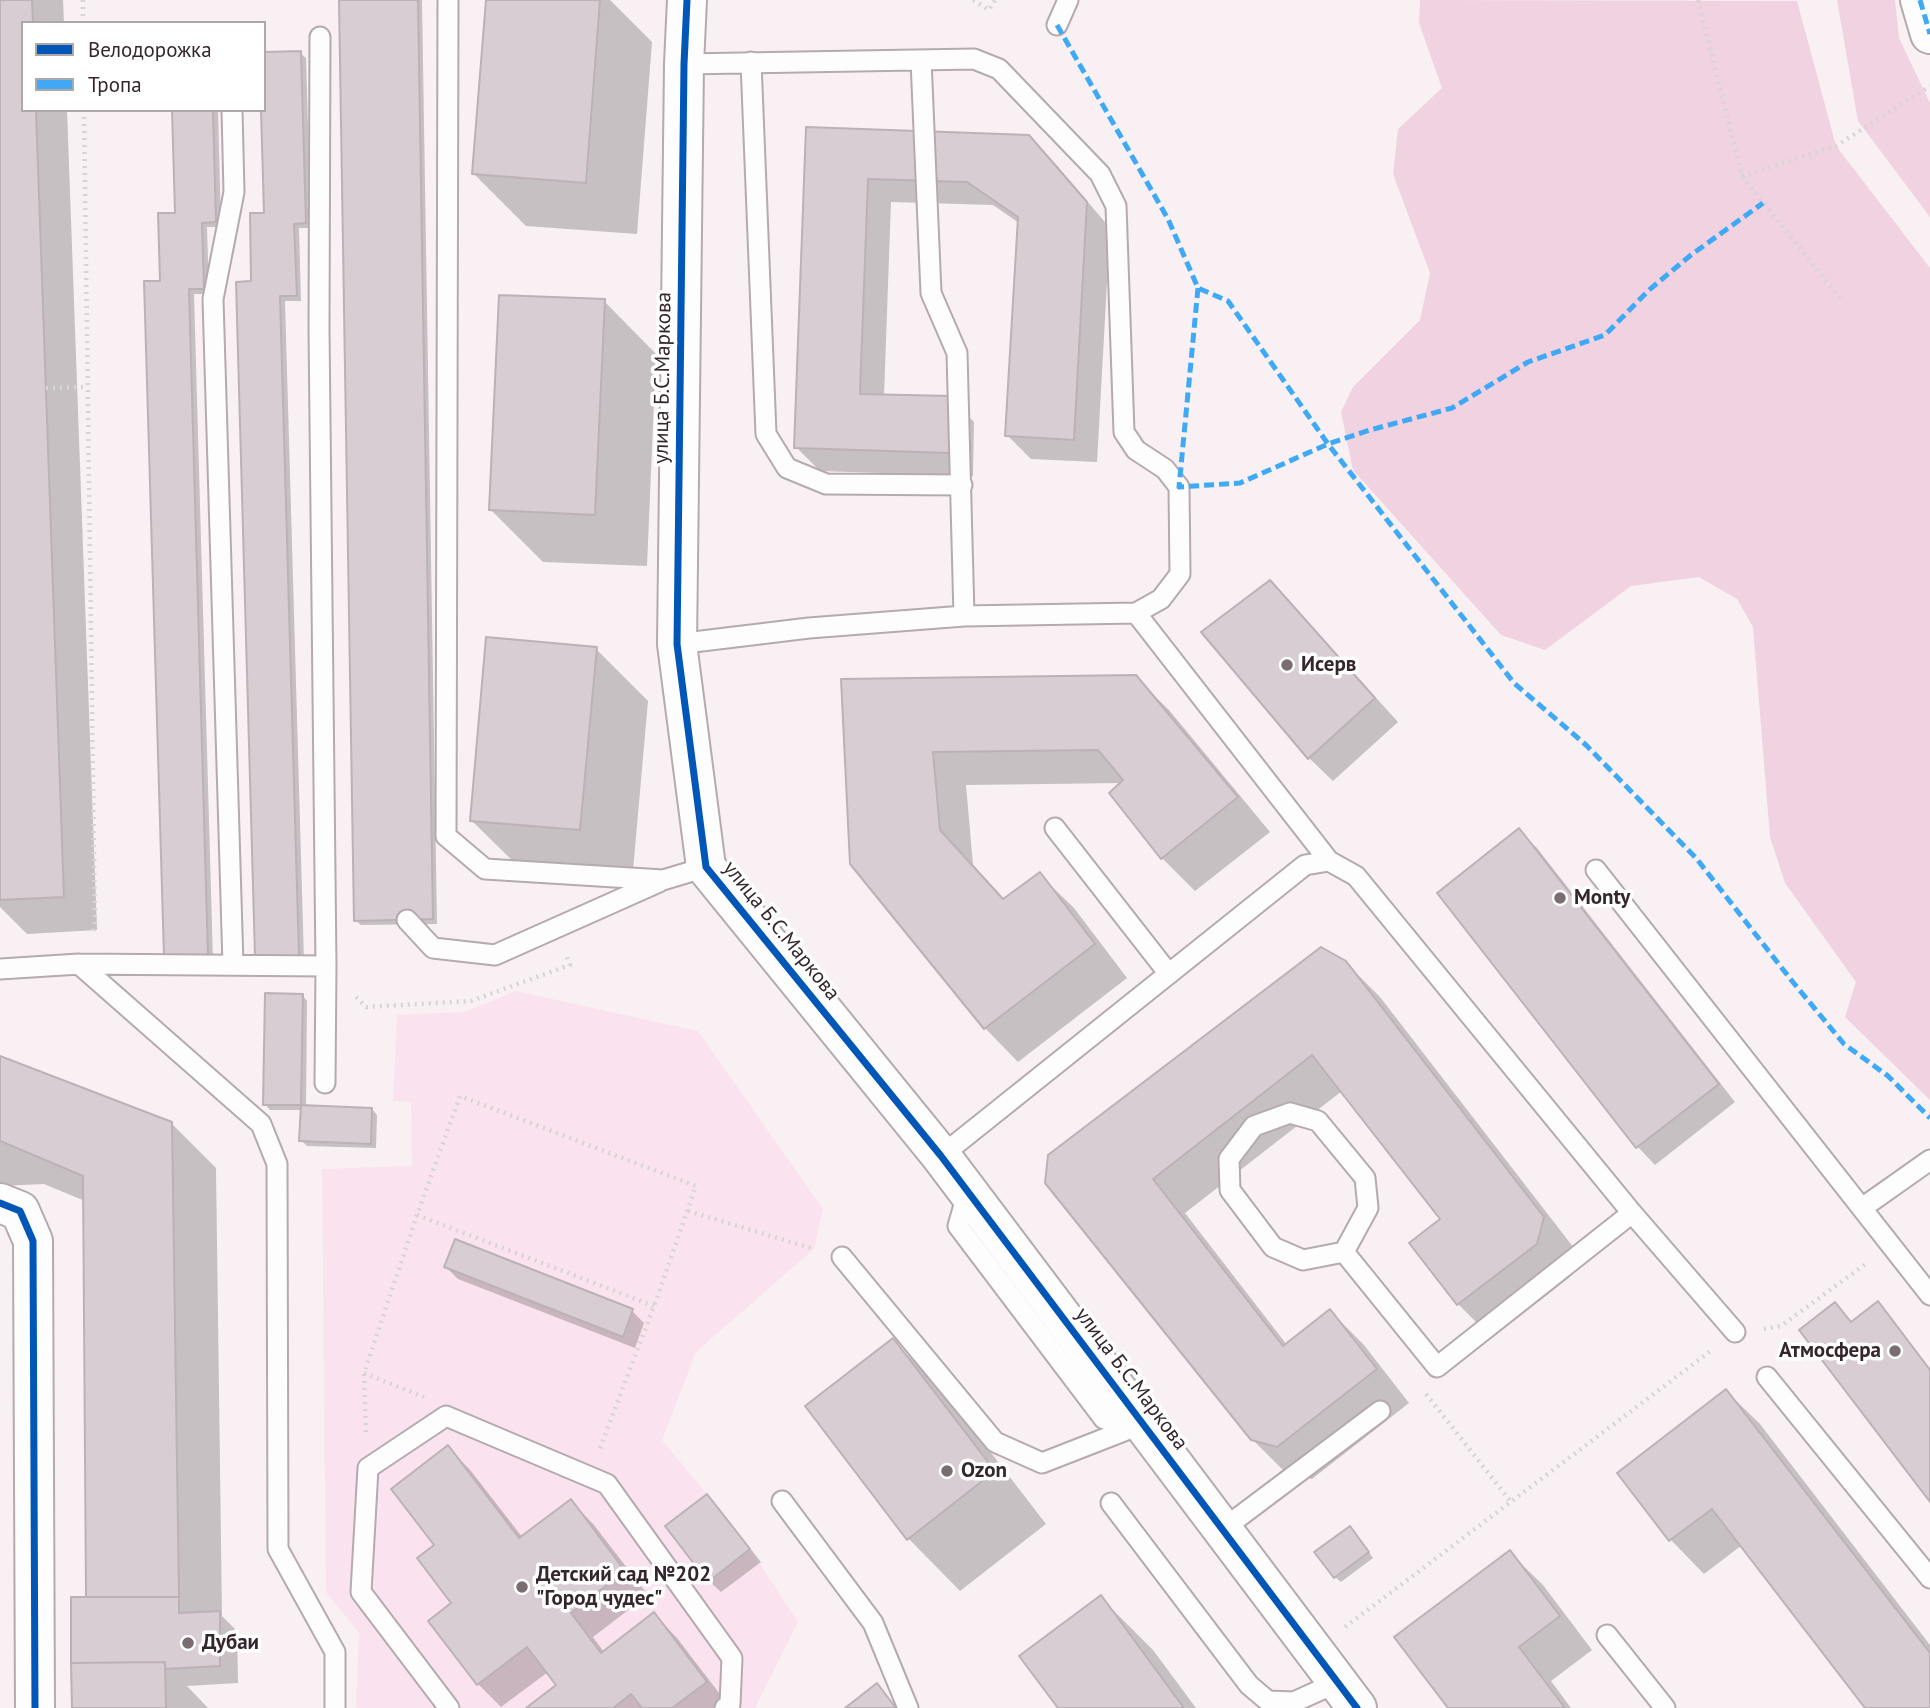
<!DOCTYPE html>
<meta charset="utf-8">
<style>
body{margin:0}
#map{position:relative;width:1930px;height:1708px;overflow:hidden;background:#f8f0f3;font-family:"PT Sans",sans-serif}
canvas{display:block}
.legend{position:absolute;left:21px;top:21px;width:245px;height:91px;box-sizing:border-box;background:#fff;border:2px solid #aea8ab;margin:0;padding:9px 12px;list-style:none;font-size:21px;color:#34262d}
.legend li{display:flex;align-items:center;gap:14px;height:35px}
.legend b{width:35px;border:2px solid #aea8ab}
</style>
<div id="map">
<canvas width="1930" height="1708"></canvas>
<ul class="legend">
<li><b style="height:9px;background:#0057b8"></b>Велодорожка</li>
<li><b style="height:9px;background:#3fa9f5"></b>Тропа</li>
</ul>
</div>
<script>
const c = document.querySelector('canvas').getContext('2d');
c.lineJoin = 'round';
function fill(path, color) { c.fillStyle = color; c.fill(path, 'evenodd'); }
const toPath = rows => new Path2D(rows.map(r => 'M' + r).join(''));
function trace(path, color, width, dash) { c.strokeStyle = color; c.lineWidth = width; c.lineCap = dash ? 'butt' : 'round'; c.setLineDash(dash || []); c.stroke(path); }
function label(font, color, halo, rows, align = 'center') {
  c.font = font + ' "PT Sans",sans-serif'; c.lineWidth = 7; c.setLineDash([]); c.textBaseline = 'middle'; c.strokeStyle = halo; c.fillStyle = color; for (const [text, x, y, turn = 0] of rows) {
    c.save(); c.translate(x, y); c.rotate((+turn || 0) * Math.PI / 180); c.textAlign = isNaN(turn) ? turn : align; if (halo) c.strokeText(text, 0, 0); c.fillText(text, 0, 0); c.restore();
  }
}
fill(toPath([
 [516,991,698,1031,823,1209,814,1249,696,1352,662,1440,707,1494,750,1549,798,1622,755,1708,356,1708,359,1633,326,1592,322,1169,412,1166,411,1102,393,1101,397,1015,464,1012]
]), '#fae3ee');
fill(toPath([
 [1420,0,1797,1,1836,146,1930,268,1930,1100,1845,1017,1856,982,1785,883,1770,837,1753,627,1737,599,1699,577,1631,586,1545,650,1501,635,1353,470,1341,412,1353,387,1420,320,1430,273,1393,174,1398,129,1442,88,1419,23],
 [1837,0,1895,0,1899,38,1930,103,1930,217,1858,121]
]), '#f0d2e0');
fill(toPath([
 [0,0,63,0,64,23,23,23,23,110,67,110,97,930,27,934,0,907],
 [340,0,422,0,437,924,361,925,355,920],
 [487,0,610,0,652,42,637,234,526,226,473,173],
 [300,53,306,58,311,228,299,228,301,301,285,301,304,961,262,962,253,283,266,215,264,110],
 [174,110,218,110,221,227,207,227,209,294,194,294,213,961,171,962,162,282,177,215],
 [807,129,1028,137,1053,161,1110,228,1097,462,1031,459,1007,435,1019,223,993,205,891,202,884,396,951,398,974,422,973,476,820,471,796,447],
 [604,301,656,354,647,566,543,562,491,510],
 [1270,582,1293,606,1398,722,1333,781,1309,758],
 [596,649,648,701,632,882,524,872,471,820],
 [1135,677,1169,710,1270,832,1195,891,1162,858,1122,783,966,785,973,865,1005,900,1040,875,1074,908,1127,978,1018,1062,985,1028,843,680],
 [1519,830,1537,848,1735,1102,1655,1165,1638,1147,1439,893],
 [1345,962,1380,997,1577,1252,1570,1277,1492,1338,1458,1304,1411,1244,1443,1220,1342,1091,1185,1213,1287,1345,1330,1311,1364,1345,1409,1403,1312,1479,1286,1473,1252,1439,1046,1182],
 [302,995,307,1001,306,1107,372,1109,377,1115,376,1148,307,1146,301,1140,303,1110,270,1110,265,1104],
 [0,1058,171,1123,216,1168,222,1616,237,1631,238,1683,187,1686,208,1708,74,1708,87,1598,85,1201,44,1184,0,1186],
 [446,1267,632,1311,644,1323,635,1348,458,1279],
 [1835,1304,1853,1323,1877,1304,1889,1316,1930,1369,1930,1499],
 [893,1340,945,1393,1046,1524,960,1591,908,1538],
 [1726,1391,1760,1424,1930,1645,1930,1708,1868,1708,1742,1545,1704,1574,1671,1540,1619,1474],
 [448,1447,471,1471,523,1538,571,1501,594,1525,648,1595,593,1637,604,1652,654,1614,677,1638,729,1706,726,1708,529,1708,559,1686,548,1672,501,1707,478,1684,437,1546],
 [707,1496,719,1508,761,1562,721,1592,709,1581],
 [1355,1534,1373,1558,1341,1582,1335,1577],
 [1509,1552,1543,1585,1592,1650,1551,1681,1571,1708,1450,1708],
 [1101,1598,1153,1650,1196,1708,1060,1708]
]), '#0003');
const building = toPath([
 [0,0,32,0,33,23,23,23,23,110,36,110,64,897,0,900,0,0],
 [339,0,418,0,433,919,354,921,339,0],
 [486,0,600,0,586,183,472,174,486,0],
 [301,51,306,223,294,224,297,296,280,296,299,956,255,957,236,282,251,281,250,213,264,213,261,110,264,110,264,52,301,51],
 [172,110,213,110,216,222,202,223,204,289,189,289,208,956,164,957,144,281,160,281,158,213,175,213,172,110],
 [806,127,1029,135,1087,202,1074,440,1005,436,1018,217,967,182,868,179,860,394,952,396,950,453,794,448,806,127],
 [499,295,605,299,595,515,489,510,499,295],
 [1270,580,1375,698,1308,759,1201,632,1270,580],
 [486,637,597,647,580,830,470,821,486,637],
 [1136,675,1238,797,1161,859,1109,793,1123,780,1098,750,933,752,940,830,1003,899,1040,872,1095,944,984,1029,850,864,841,679,1136,675],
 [1519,828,1719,1084,1636,1148,1437,893,1519,828],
 [1321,947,1346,961,1544,1217,1537,1244,1457,1305,1409,1243,1440,1219,1312,1055,1153,1179,1283,1346,1330,1309,1377,1369,1277,1447,1251,1440,1045,1183,1048,1155,1321,947],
 [265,993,303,994,301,1105,263,1105,265,993],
 [0,1056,172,1122,179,1597,86,1597,83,1176,0,1141,0,1056],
 [301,1105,372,1108,371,1144,299,1141,301,1105],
 [455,1239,633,1309,623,1337,444,1267,455,1239],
 [1878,1301,1930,1370,1930,1502,1799,1330,1835,1302,1851,1322,1878,1301],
 [893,1338,995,1471,907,1540,805,1406,893,1338],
 [1726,1389,1930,1653,1930,1708,1865,1708,1712,1509,1669,1541,1617,1473,1726,1389],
 [448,1445,519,1538,571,1499,625,1571,571,1613,601,1653,654,1612,707,1682,672,1708,642,1708,631,1694,613,1708,526,1708,556,1685,527,1647,477,1685,428,1621,451,1603,417,1558,434,1545,391,1489,448,1445],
 [707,1494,750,1549,708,1582,665,1526,707,1494],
 [1350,1526,1369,1552,1334,1578,1314,1552,1350,1526],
 [1510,1550,1560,1616,1519,1647,1565,1708,1448,1708,1394,1637,1510,1550],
 [1101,1595,1184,1708,1058,1708,1019,1656,1101,1595],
 [71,1597,179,1597,179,1613,220,1611,220,1666,165,1669,165,1662,71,1663,71,1597],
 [165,1662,166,1708,72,1708,71,1663,165,1662],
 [877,1683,896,1708,845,1708,877,1683]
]);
fill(building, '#d8cdd2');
trace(building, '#bbb1b6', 2);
const lane = toPath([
 [448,0,446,836,485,869,663,880,706,867],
 [1057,25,1068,0],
 [320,37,319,329,326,966,325,1083],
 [921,60,931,293,957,353,964,616],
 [751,62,766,434,787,468,826,484,962,485],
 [232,110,234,192,213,299,233,965],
 [1136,613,1329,861],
 [677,644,809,628,964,616,1136,613,1161,599,1180,574,1179,487,1165,469,1136,450,1124,432,1116,206,1100,174,999,69,974,59,684,64],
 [1055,828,1169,974],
 [1596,870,1930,1295],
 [407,920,433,948,495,955,659,882],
 [79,964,261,1124,277,1164,278,1549,335,1652,335,1708],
 [0,969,79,964,326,966],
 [1290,1113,1318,1121,1365,1178,1368,1208,1344,1252,1303,1260,1273,1247,1230,1190,1229,1159,1254,1126,1290,1113],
 [941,1156,1305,865,1329,861,1356,876,1632,1213,1735,1332],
 [968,1191,958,1226,1104,1419,1138,1423],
 [1862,1208,1930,1160],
 [1344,1252,1437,1367,1632,1213],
 [842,1257,995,1442,1042,1463,1142,1424],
 [1767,1377,1930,1578],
 [782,1501,873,1623,908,1708],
 [1111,1503,1249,1685,1268,1701,1294,1702,1338,1682],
 [1223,1529,1380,1411],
 [1607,1635,1665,1708],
 [449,1708,361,1592,368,1468,446,1416,607,1484,732,1658,730,1704,725,1708]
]);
const street = toPath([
 [687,0,684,64,677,644,706,867,941,1156,1357,1708],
 [1920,0,1930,34],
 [0,1203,20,1211,33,1241,35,1708]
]);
trace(lane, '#b4aaaf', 23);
trace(street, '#b4aaaf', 42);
trace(toPath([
 [83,0,83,23],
 [973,0,989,10,995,0],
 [1698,0,1742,176,1843,302],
 [84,110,95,926,92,934],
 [1742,176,1836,146,1930,86],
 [46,388,88,387],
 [356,997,366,1007,471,1001,570,965,566,955],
 [688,1211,814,1249],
 [417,1215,654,1306],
 [1764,1329,1781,1326,1867,1263],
 [364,1373,424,1397],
 [1426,1394,1511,1502],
 [366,1432,364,1373,417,1215,460,1096,696,1186,654,1306,599,1451],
 [1345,1627,1712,1350]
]), '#d7d4d5', 4.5, [2, 5]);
trace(lane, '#fefdfd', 19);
trace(street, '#fefdfd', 38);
trace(toPath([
 [1920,0,1930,34],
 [1057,25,1168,219,1198,288,1228,301,1328,444,1514,683,1586,745,1696,858,1792,981,1844,1044,1888,1076,1930,1118],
 [1198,288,1179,487,1240,483,1328,444,1370,430,1452,408,1528,362,1605,335,1649,290,1691,255,1763,203]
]), '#3fa9f5', 5, [10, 5]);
trace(toPath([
 [687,0,684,64,677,644,706,867,941,1156,1357,1708],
 [0,1203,20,1211,33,1241,35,1708]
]), '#0057b8', 7);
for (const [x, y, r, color] of [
 [1287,665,7,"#796d72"],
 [1560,898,7,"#796d72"],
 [1895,1351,7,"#796d72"],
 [947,1471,7,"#796d72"],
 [522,1587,7,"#796d72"],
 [188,1643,7,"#796d72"]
]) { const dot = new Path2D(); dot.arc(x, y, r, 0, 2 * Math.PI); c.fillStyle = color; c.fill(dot); trace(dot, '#fff', 2.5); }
label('21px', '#34262d', '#fff', [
 ["улица Б.С.Маркова",663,378,-89],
 ["улица Б.С.Маркова",781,931,51],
 ["улица Б.С.Маркова",1131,1379,53]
]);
label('bold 21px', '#34262d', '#fff', [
 ["Исерв",1301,665],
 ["Monty",1574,898],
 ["Атмосфера",1881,1351,"right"],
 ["Ozon",961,1471],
 ["Детский сад №202",536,1575],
 ["\"Город чудес\"",536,1599],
 ["Дубаи",202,1643]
], 'left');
</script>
